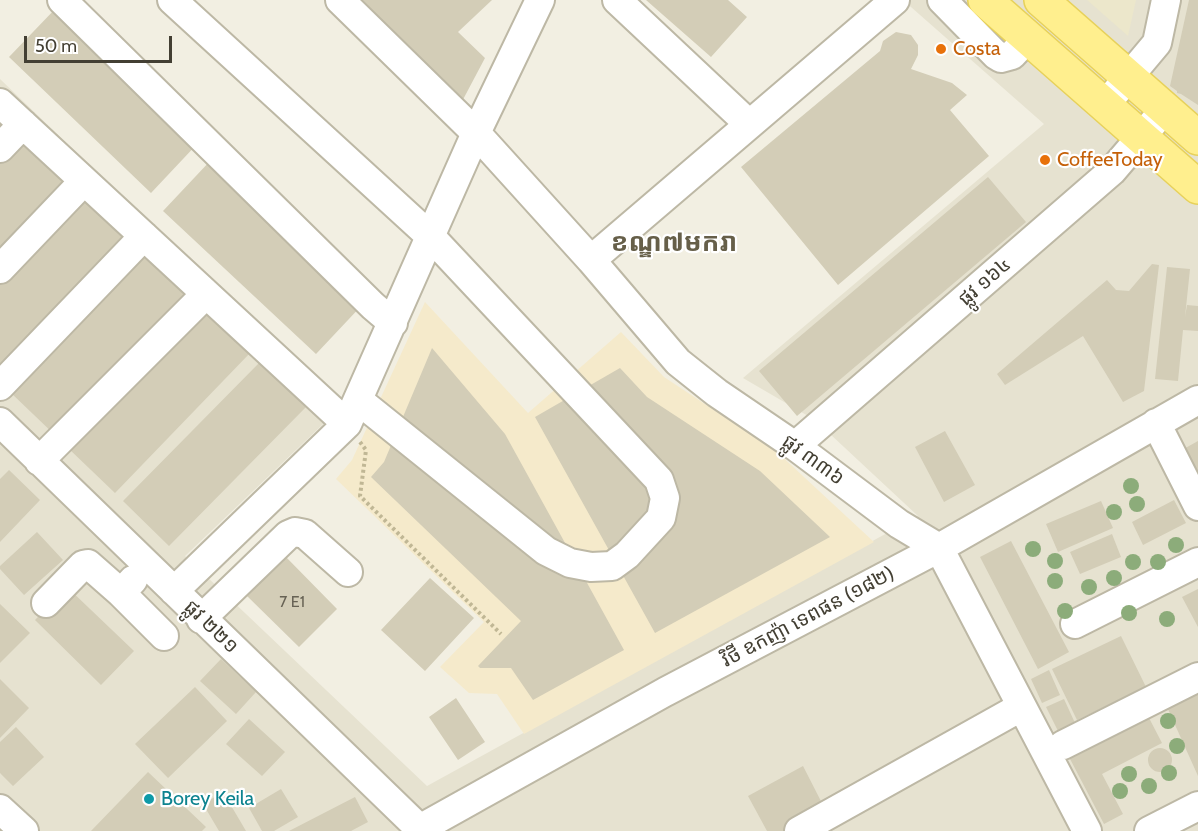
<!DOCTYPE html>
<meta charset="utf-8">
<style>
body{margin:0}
#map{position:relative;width:1198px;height:831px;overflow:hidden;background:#f2efe2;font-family:Cabin,sans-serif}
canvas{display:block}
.scale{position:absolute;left:24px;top:36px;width:148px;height:27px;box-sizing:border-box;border:3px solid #433f33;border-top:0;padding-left:8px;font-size:18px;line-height:21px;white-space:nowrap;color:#433f33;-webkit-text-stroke:4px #fff;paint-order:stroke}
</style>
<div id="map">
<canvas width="1198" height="831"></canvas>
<div class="scale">50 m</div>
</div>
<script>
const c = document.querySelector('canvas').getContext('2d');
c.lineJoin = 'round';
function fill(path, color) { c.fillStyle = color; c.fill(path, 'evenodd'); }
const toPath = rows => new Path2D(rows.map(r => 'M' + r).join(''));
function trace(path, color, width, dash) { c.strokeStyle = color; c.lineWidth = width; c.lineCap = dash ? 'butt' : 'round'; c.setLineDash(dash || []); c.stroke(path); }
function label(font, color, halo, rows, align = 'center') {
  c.font = font + ' Cabin,"Noto Sans Khmer",sans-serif'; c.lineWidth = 4.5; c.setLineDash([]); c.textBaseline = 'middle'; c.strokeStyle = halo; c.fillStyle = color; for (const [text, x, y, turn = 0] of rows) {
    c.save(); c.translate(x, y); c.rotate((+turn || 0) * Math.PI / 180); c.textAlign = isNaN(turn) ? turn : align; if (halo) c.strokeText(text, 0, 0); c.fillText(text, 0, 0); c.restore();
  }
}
fill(toPath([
 [903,0,1198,0,1198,831,0,831,0,79,341,407,185,556,427,786,918,516,815,420,743,378,1044,124]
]), '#e6e2d0');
fill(toPath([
 [425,302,528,413,621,332,664,377,776,451,874,542,524,734,497,694,469,693,440,667,484,622,336,479,352,460]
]), '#f5eacb');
fill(toPath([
 [1087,0,1136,0,1128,36]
]), '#ece7cb');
fill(toPath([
 [349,0,492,0,458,32,485,58,458,109],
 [646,0,728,0,747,17,711,57],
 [1189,0,1198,0,1198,105,1181,94,1177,93,1177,91,1170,86],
 [57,7,199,142,151,193,9,57],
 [896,32,911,35,918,45,918,55,911,69,952,83,967,95,950,110,989,156,838,285,741,167,880,51,883,41],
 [20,131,69,177,0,248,0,152],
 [211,160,364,303,316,354,163,211],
 [988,177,1026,222,797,416,759,371],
 [80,192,130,240,0,377,0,277],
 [144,251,192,297,57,437,9,391],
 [1152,264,1159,265,1144,391,1123,402,1083,336,1005,385,997,374,1107,280,1116,290,1129,291],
 [1167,267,1190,269,1185,317,1187,305,1198,306,1198,331,1183,330,1178,381,1155,379],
 [202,306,250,353,115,493,67,447],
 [432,348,505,434,624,650,533,700,511,668,480,668,478,666,521,621,371,477,384,462],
 [260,362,306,407,169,546,123,501],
 [620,368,647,397,760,471,830,537,655,633,535,417],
 [945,431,975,485,944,502,915,447],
 [1198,441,1198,476,1180,451],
 [9,470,40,500,0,542,0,479],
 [1174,500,1186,523,1143,545,1132,522],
 [1101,501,1113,528,1058,552,1046,524],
 [37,532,63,560,24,595,0,569,0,566],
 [1112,534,1121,557,1080,574,1070,552],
 [1011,541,1069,652,1038,669,980,557],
 [285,556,337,609,299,647,246,595],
 [430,578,474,618,425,671,381,630],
 [67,587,134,651,101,685,35,620],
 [1198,589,1198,627,1182,597],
 [0,604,30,633,0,663],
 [1121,636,1146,687,1077,720,1052,669],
 [221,659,256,692,236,714,200,681],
 [1049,670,1060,695,1042,703,1031,679],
 [0,679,29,708,0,738],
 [195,687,227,721,168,778,135,744],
 [1198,692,1198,776,1167,707],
 [456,698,485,742,458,760,429,717],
 [1064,699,1075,723,1058,731,1046,707],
 [1148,716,1162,743,1102,774,1123,814,1104,824,1069,757],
 [249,719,285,752,262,776,226,744],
 [16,727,44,757,13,786,0,773,0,742],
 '1148 760a12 12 0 1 1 24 0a12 12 0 1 1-24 0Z',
 [803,766,826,811,792,831,767,831,748,796],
 [148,772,206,827,202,831,91,831],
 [281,789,298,817,274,831,262,831,249,808],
 [223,792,246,831,219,831,203,804],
 [355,797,368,822,351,831,289,831]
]), '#d3cdb7');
const minor = toPath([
 [62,0,373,306,393,323],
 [172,0,431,237,659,480,665,498,661,518,627,555,612,566,591,567,570,563,546,551,358,400],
 [340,0,476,133,591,260,678,362,717,393,795,446,899,524,939,548,1087,831],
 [617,0,749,124],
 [942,0,996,55,1001,58,1012,55,1028,38],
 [0,103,347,424],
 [1105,105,1157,43,1166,0],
 [0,148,23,124],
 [591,260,895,0],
 [0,269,84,181],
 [0,386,144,236],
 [0,422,422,831],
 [1156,423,1198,506],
 [795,446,1112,171,1165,109],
 [39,461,206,294],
 [133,580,121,593,164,636],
 [174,591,347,424,476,133,540,0],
 [46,603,83,565,88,564,121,593],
 [201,619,288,535,295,532,305,534,348,572],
 [1075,624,1198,562],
 [1063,745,1198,677],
 [0,809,24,831],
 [416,831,665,692,939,548,1198,400],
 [799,831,1021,707],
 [1149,831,1198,806]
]);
const major = toPath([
 [985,0,1198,187],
 [1041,0,1198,138]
]);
trace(minor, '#bdb8a5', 32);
trace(major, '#e7d15b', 36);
trace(toPath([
 [360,442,366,450,360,496,501,634]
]), '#c0b795', 4, [3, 3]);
trace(minor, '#fff', 28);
trace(major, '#ffef8e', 33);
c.fillStyle = '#8cac7a';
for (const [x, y] of [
 [1131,486],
 [1137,504],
 [1114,512],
 [1176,545],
 [1033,549],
 [1055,561],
 [1133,562],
 [1158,562],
 [1114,578],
 [1055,581],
 [1089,587],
 [1065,611],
 [1129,613],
 [1167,619],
 [1168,721],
 [1177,746],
 [1169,773],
 [1129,774],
 [1149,786],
 [1120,791]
]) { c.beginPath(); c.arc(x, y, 8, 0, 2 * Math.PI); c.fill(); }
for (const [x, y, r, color] of [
 [941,49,6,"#e8710a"],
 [1045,160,6,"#e8710a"],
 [149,799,6,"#0f9aa8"]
]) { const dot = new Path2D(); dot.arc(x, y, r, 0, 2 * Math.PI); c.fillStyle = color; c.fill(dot); trace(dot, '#fff', 2); }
label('16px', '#676254', null, [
 ["7 E1",292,602]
]);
label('20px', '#c56008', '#fff', [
 ["Costa",953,49],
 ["CoffeeToday",1057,160]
], 'left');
label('20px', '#433f33', '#fff', [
 ["ផ្លូវ ១៦៤",985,282,-41],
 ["ផ្លូវ ៣៣៦",813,460,36],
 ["វិថី ឧកញ៉ា ទេពផន (១៨២)",808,617,-28],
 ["ផ្លូវ ២២១",211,627,44]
]);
label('20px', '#0d838f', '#fff', [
 ["Borey Keila",161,799]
], 'left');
label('bold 26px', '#665f49', '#fff', [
 ["ខណ្ឌ៧មករា",674,243]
]);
</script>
